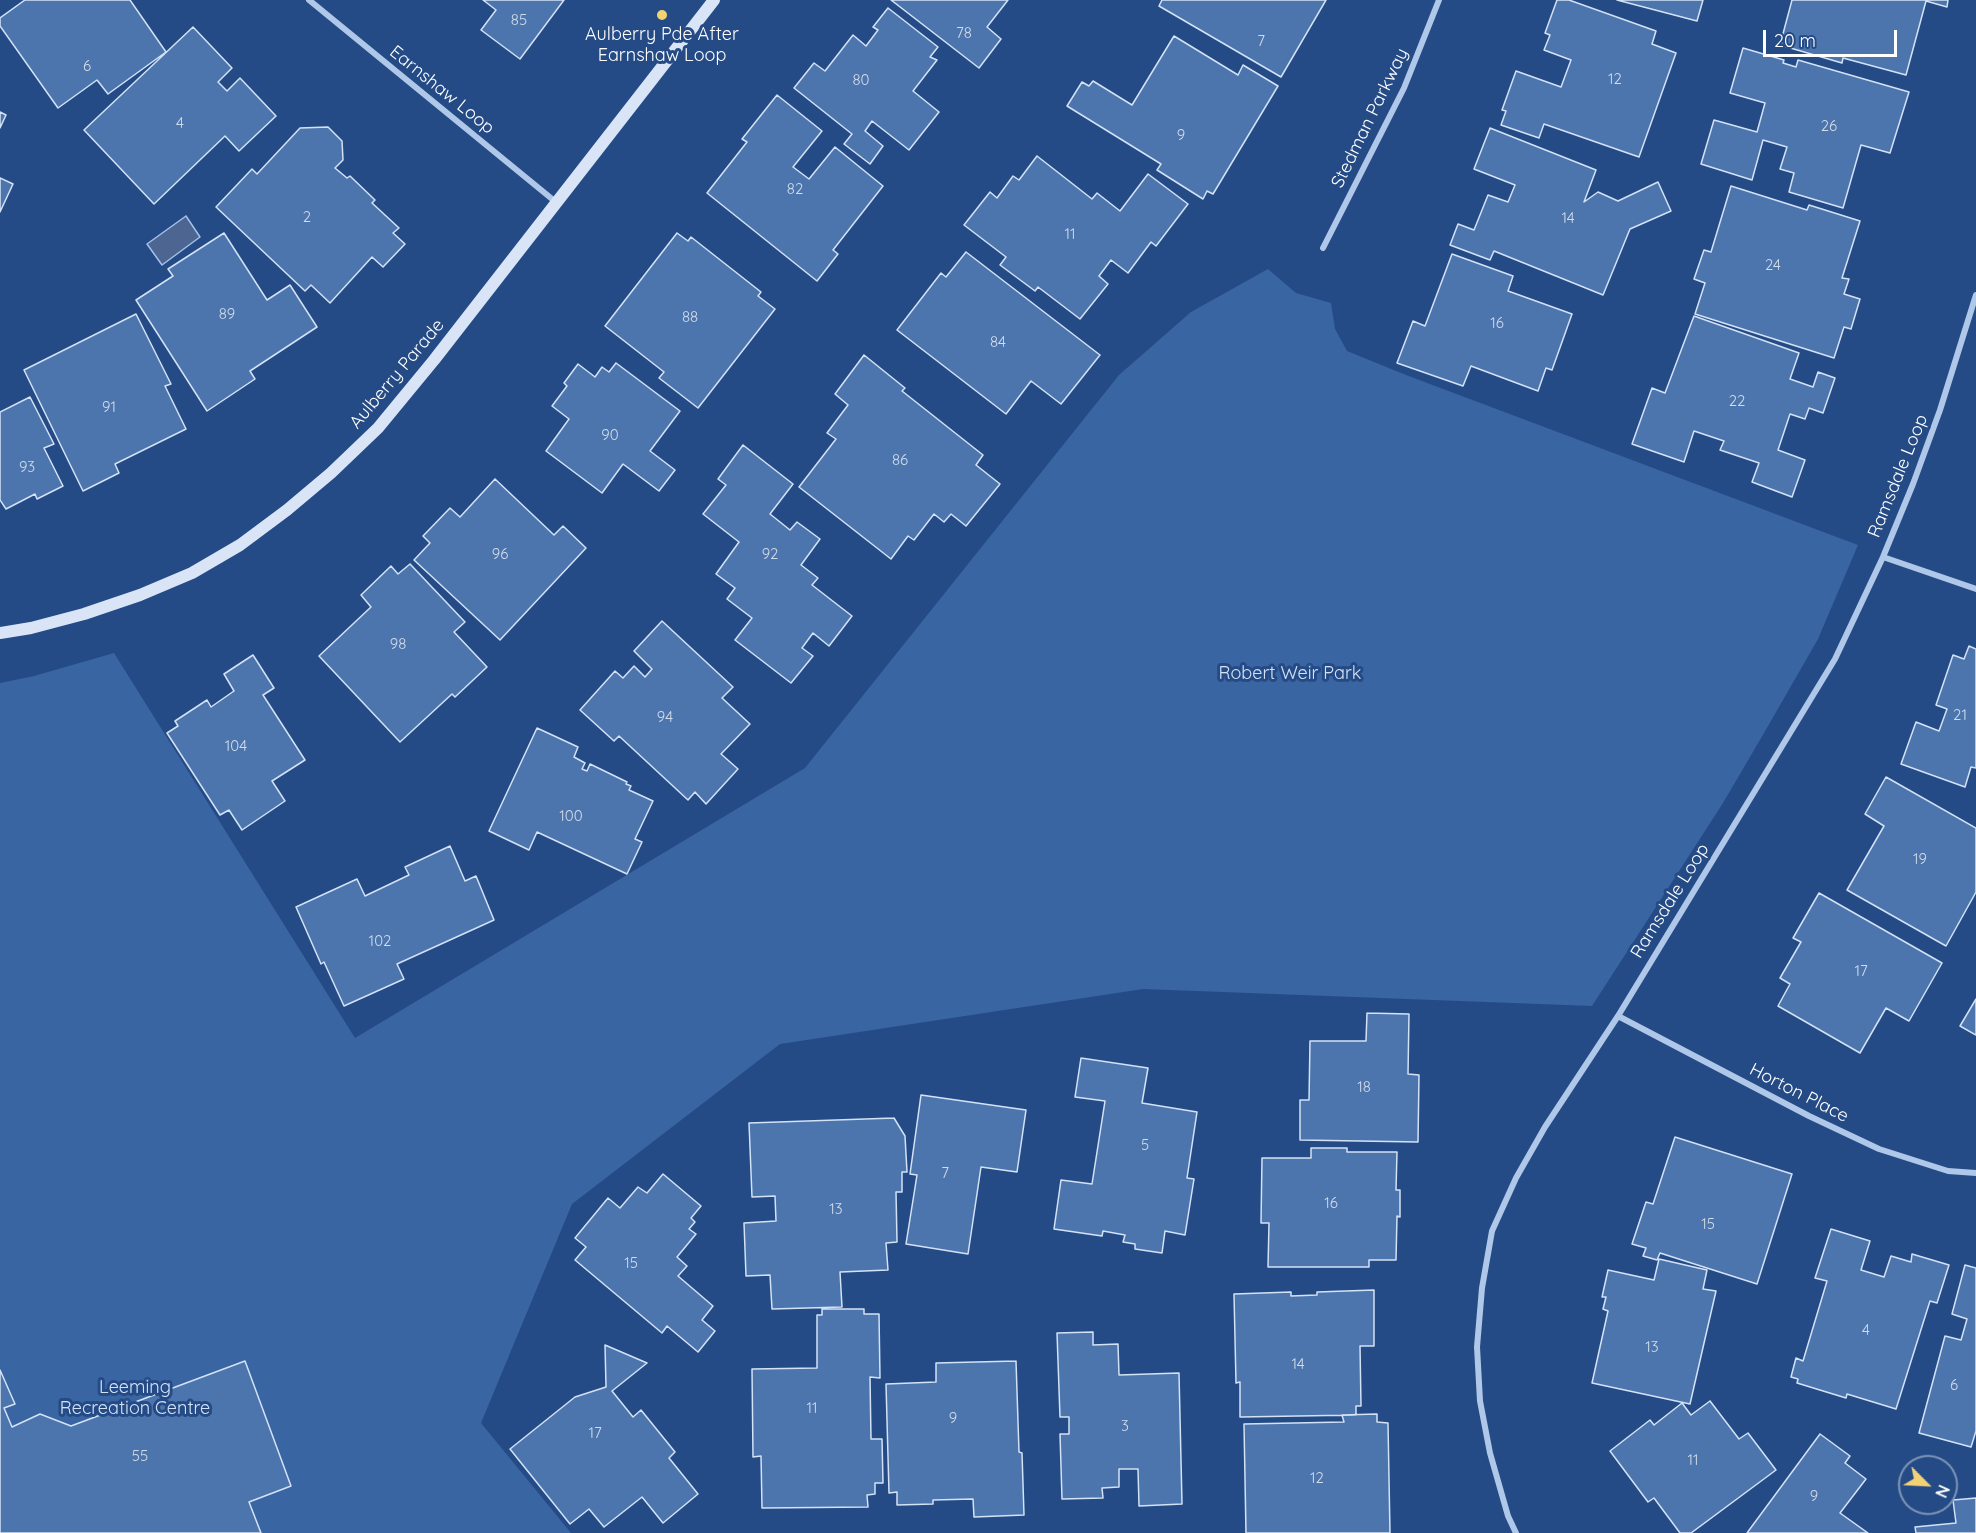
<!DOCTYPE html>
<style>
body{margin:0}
#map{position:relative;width:1976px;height:1533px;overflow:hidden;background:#254b86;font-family:Quicksand,sans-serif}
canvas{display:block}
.north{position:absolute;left:1898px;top:1455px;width:60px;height:60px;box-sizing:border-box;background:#254b86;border:2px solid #7c93b6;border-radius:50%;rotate:114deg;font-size:16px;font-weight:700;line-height:24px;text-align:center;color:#fff}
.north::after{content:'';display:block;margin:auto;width:21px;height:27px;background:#f2d273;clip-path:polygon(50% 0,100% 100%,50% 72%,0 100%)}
.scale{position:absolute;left:1763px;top:30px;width:134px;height:27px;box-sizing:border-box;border:3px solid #fff;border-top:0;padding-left:8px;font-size:18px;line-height:21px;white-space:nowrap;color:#fff;-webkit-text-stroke:4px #254b86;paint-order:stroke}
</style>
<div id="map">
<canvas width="1976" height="1533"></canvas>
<div class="north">N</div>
<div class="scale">20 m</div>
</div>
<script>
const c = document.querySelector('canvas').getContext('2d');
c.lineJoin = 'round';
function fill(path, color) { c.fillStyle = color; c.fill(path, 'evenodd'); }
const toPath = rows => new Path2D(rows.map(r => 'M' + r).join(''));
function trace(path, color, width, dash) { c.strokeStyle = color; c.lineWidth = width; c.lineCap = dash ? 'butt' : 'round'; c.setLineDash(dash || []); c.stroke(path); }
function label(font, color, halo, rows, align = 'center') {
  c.font = font + ' Quicksand,sans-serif'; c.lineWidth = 6; c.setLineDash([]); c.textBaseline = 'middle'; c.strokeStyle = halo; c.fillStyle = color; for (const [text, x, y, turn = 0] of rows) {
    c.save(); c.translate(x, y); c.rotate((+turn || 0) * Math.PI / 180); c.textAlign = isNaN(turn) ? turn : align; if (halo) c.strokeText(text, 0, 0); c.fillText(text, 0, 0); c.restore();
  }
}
fill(toPath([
 [1268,269,1296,293,1331,303,1335,329,1347,351,1406,375,1858,545,1818,639,1764,733,1723,803,1592,1006,1143,989,780,1044,572,1204,481,1423,571,1533,0,1533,0,683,34,676,114,653,355,1038,805,768,1119,375,1191,312]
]), '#3965a2');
const water = toPath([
 [186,216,200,237,162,265,147,244,186,216]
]);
fill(water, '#4c6691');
trace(water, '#a3c1e9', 1.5);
const building = toPath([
 [25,0,130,0,166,52,108,94,97,80,58,108,0,26,0,18,25,0],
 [483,0,564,0,520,59,481,30,496,10,483,0],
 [891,0,1008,0,987,27,1001,39,979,68,891,0],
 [1162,0,1326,0,1281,77,1159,6,1162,0],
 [1557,0,1569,0,1656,31,1652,44,1676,53,1639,157,1544,124,1539,138,1501,125,1506,111,1502,110,1516,71,1561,87,1571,60,1544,50,1550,35,1545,33,1557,0],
 [1617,0,1703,0,1697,21,1617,0],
 [1792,0,1948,0,1947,7,1926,1,1906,75,1843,58,1842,63,1780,45,1792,0],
 [888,8,938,47,930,57,937,60,913,91,939,112,909,150,872,121,865,131,883,146,870,164,844,144,852,134,794,88,814,63,825,71,853,35,866,46,878,30,873,27,888,8],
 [193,27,232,68,218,82,227,91,240,78,276,116,239,151,225,136,154,204,84,130,193,27],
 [1174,36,1238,75,1243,65,1278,86,1213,194,1207,191,1203,199,1157,170,1161,164,1067,106,1082,82,1089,86,1093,81,1132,105,1174,36],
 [1743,48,1784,60,1783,63,1796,67,1798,60,1909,92,1890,153,1861,145,1843,208,1789,192,1794,173,1780,169,1787,147,1763,140,1752,180,1701,164,1714,120,1757,132,1765,103,1730,93,1743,48],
 [777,95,822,131,793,167,809,179,835,147,883,186,833,250,838,254,817,281,707,193,747,142,742,139,777,95],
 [0,112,6,115,0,128,0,112],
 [328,127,342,141,343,160,335,168,347,178,350,176,375,200,372,203,399,228,393,233,405,244,383,267,372,257,330,303,311,285,305,291,216,207,252,169,257,174,300,128,328,127],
 [1490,128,1596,170,1584,202,1598,192,1618,201,1658,182,1671,211,1630,229,1603,295,1494,251,1490,260,1450,245,1458,224,1474,230,1488,195,1508,202,1515,185,1474,169,1490,128],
 [1037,156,1092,199,1097,193,1120,211,1148,174,1188,204,1156,246,1151,242,1128,273,1111,260,1099,276,1108,284,1080,319,1038,287,1035,291,1000,265,1006,257,964,225,990,192,997,198,1013,176,1019,180,1037,156],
 [0,178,13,184,0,212,0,178],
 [1731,186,1807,210,1809,205,1860,221,1842,278,1849,279,1844,294,1860,299,1851,329,1844,327,1834,358,1695,314,1705,283,1694,279,1704,250,1711,252,1731,186],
 [224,233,267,300,290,285,317,327,250,371,255,379,207,411,136,300,173,276,168,269,224,233],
 [677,233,688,241,691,237,761,292,758,296,775,309,698,408,659,378,664,372,605,326,677,233],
 [966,252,1100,355,1061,404,1031,381,1006,414,897,330,941,273,946,277,966,252],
 [1452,254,1513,276,1508,291,1572,314,1552,370,1546,368,1538,391,1471,366,1463,386,1397,363,1413,321,1425,326,1452,254],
 [136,314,171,384,165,386,186,429,115,464,119,473,83,491,24,370,136,314],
 [1694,316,1799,353,1790,379,1813,387,1818,372,1835,378,1823,413,1809,408,1805,419,1790,414,1778,450,1805,460,1792,497,1752,482,1759,463,1720,450,1724,441,1694,431,1684,462,1632,444,1652,388,1665,393,1694,316],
 [864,355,905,388,902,391,983,455,976,465,1000,484,966,526,951,514,944,522,934,514,914,540,908,536,891,559,799,487,836,439,827,433,848,405,835,394,864,355],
 [616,363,680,411,650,451,675,470,659,491,623,464,602,493,546,451,569,419,552,406,567,386,564,383,578,364,595,377,602,367,609,372,616,363],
 [30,397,54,444,44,448,63,486,37,499,35,494,6,509,0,500,0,412,30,397],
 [743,445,793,484,770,514,790,530,797,522,820,539,801,565,818,578,812,585,852,616,829,646,813,633,802,648,813,656,791,683,735,640,752,618,727,599,735,588,716,574,739,542,703,514,726,485,718,479,743,445],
 [495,479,554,535,563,526,586,548,500,640,414,560,430,543,423,536,450,508,460,517,495,479],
 [410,564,465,622,454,632,487,667,455,697,452,694,400,742,319,656,371,607,361,595,391,566,398,574,410,564],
 [662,621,733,687,722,698,750,724,721,754,738,769,706,804,695,792,688,800,619,736,614,741,580,710,615,671,623,678,634,666,645,677,652,669,634,651,662,621],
 [1969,646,1976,649,1976,768,1971,767,1965,787,1901,764,1916,722,1939,731,1947,709,1936,705,1953,655,1964,659,1969,646],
 [253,655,274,688,263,695,305,760,272,781,285,801,242,830,229,810,220,815,167,733,178,726,175,721,207,700,211,707,234,691,224,674,253,655],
 [537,728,578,747,574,757,585,763,582,769,587,771,590,764,627,782,626,784,631,786,629,790,653,801,635,839,642,842,627,874,537,832,529,850,489,831,537,728],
 [1886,777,1976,828,1976,892,1946,946,1847,890,1884,826,1865,814,1886,777],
 [450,846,465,881,476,876,494,920,397,964,404,979,344,1006,324,962,321,964,296,907,357,879,365,896,409,875,405,867,450,846],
 [1819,893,1942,963,1909,1021,1886,1008,1860,1053,1778,1006,1790,984,1780,978,1801,942,1793,938,1819,893],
 [1976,999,1976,1035,1960,1026,1976,999],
 [1367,1013,1409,1014,1408,1074,1419,1075,1418,1142,1300,1140,1300,1100,1309,1100,1310,1041,1366,1041,1367,1013],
 [1081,1058,1148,1068,1142,1103,1197,1112,1187,1178,1194,1179,1185,1235,1165,1231,1162,1253,1135,1249,1135,1244,1123,1242,1125,1235,1103,1231,1102,1236,1054,1229,1061,1180,1092,1184,1105,1101,1075,1097,1081,1058],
 [921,1095,1026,1110,1017,1172,981,1167,968,1254,906,1244,917,1175,910,1174,921,1095],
 [894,1118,905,1136,907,1172,902,1172,902,1192,896,1192,897,1242,886,1243,888,1270,840,1272,842,1307,772,1309,770,1275,746,1276,744,1223,776,1221,775,1196,752,1197,749,1123,894,1118],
 [1675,1137,1792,1174,1757,1284,1660,1253,1657,1260,1643,1256,1646,1248,1632,1244,1646,1202,1653,1204,1675,1137],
 [1311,1148,1347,1148,1347,1152,1397,1152,1396,1190,1400,1190,1400,1217,1397,1216,1396,1260,1369,1260,1369,1267,1268,1267,1269,1223,1261,1223,1262,1158,1311,1158,1311,1148],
 [663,1174,701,1206,691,1218,695,1222,689,1229,696,1234,677,1257,687,1266,678,1276,713,1306,702,1320,715,1331,698,1352,667,1326,662,1333,575,1260,586,1247,575,1238,608,1198,620,1208,638,1187,647,1193,663,1174],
 [1831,1229,1870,1241,1861,1270,1884,1277,1891,1256,1911,1262,1912,1254,1949,1265,1937,1303,1930,1301,1896,1409,1847,1394,1846,1398,1797,1383,1798,1379,1791,1377,1796,1358,1803,1361,1827,1281,1815,1278,1831,1229],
 [1659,1259,1707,1270,1703,1289,1716,1291,1690,1404,1592,1383,1608,1311,1603,1309,1606,1297,1602,1297,1608,1270,1654,1280,1659,1259],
 [1965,1265,1976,1268,1976,1431,1971,1447,1919,1433,1945,1336,1961,1340,1967,1319,1952,1314,1965,1265],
 [1374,1290,1374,1346,1360,1346,1361,1406,1356,1406,1356,1415,1240,1417,1240,1382,1236,1383,1234,1294,1291,1292,1291,1296,1317,1295,1317,1292,1374,1290],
 [822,1309,864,1309,864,1314,879,1314,880,1378,870,1377,871,1439,882,1439,883,1483,875,1483,875,1494,867,1495,868,1507,762,1508,761,1456,753,1457,752,1369,817,1368,817,1315,822,1315,822,1309],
 [1093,1332,1093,1345,1118,1344,1119,1375,1179,1373,1182,1504,1139,1506,1138,1469,1119,1469,1119,1487,1102,1488,1103,1498,1062,1499,1060,1434,1069,1434,1069,1417,1060,1417,1057,1333,1093,1332],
 [605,1345,647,1363,612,1391,633,1417,641,1410,675,1452,669,1458,698,1494,663,1523,642,1497,604,1527,589,1509,570,1524,510,1449,575,1397,606,1387,605,1345],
 [245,1361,291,1486,249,1502,261,1533,0,1533,0,1370,15,1404,4,1408,12,1427,40,1414,71,1426,245,1361],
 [1016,1361,1019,1452,1022,1453,1024,1515,974,1517,973,1499,933,1500,933,1504,897,1505,897,1492,889,1493,886,1384,936,1382,936,1363,1016,1361],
 [1710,1401,1739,1439,1748,1433,1776,1470,1691,1533,1680,1533,1654,1498,1648,1502,1610,1451,1650,1420,1654,1425,1682,1403,1691,1415,1710,1401],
 [1377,1414,1377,1422,1388,1423,1390,1533,1246,1533,1244,1424,1344,1422,1342,1415,1377,1414],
 [1820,1434,1850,1456,1845,1463,1866,1479,1840,1513,1868,1533,1747,1533,1820,1434],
 [1976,1498,1976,1533,1916,1533,1915,1527,1956,1523,1953,1500,1976,1498]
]);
fill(building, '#4d75ad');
trace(building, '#d3e2f6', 1.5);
trace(toPath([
 [309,0,557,203],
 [1323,248,1404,88,1439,0],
 [1883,557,1976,589],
 [1618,1016,1809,1116,1879,1149,1948,1171,1976,1173],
 [1516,1533,1508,1516,1490,1453,1480,1401,1477,1347,1482,1288,1492,1231,1516,1178,1545,1127,1618,1016,1835,659,1883,557,1913,484,1940,410,1976,295]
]), '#afc7e8', 6);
trace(toPath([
 [0,633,31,628,84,614,140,595,192,573,240,545,287,510,331,473,378,428,434,360,714,0]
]), '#d9e5f7', 12);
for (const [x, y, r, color] of [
 [662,15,6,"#f2d273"]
]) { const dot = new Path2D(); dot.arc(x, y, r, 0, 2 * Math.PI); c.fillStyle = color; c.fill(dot); trace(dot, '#254b86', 2); }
label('15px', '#d2dcea', null, [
 ["85",519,20],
 ["78",964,33],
 ["7",1261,41],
 ["6",87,66],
 ["12",1615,79],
 ["80",861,80],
 ["4",180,123],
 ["26",1829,126],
 ["9",1181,135],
 ["82",795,189],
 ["2",307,217],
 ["14",1568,218],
 ["11",1070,234],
 ["24",1773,265],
 ["89",227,314],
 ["88",690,317],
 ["16",1497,323],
 ["84",998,342],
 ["22",1737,401],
 ["91",109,407],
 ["90",610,435],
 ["86",900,460],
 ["93",27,467],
 ["96",500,554],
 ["92",770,554],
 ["98",398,644],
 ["21",1960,715],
 ["94",665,717],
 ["104",236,746],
 ["100",571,816],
 ["19",1920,859],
 ["102",380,941],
 ["17",1861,971],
 ["18",1364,1087],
 ["5",1145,1145],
 ["7",945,1173],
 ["16",1331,1203],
 ["13",836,1209],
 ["15",1708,1224],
 ["15",631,1263],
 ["4",1866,1330],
 ["13",1652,1347],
 ["14",1298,1364],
 ["6",1954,1385],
 ["11",812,1408],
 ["9",953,1418],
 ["3",1125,1426],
 ["17",595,1433],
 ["55",140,1456],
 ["11",1693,1460],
 ["12",1317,1478],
 ["9",1814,1496]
]);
label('18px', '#fff', '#254b86', [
 ["Aulberry Pde After",662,35],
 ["Earnshaw Loop",662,56]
]);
label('18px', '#fff', '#254b86', [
 ["Earnshaw Loop",442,90,39],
 ["Stedman Parkway",1370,118,-64],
 ["Aulberry Parade",397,374,-50],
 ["Ramsdale Loop",1898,476,-68],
 ["Ramsdale Loop",1670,901,-58],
 ["Horton Place",1799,1093,27]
]);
label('18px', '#d3e2f6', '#254b86', [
 ["Robert Weir Park",1290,674],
 ["Leeming",135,1388],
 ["Recreation Centre",135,1409]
]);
</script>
